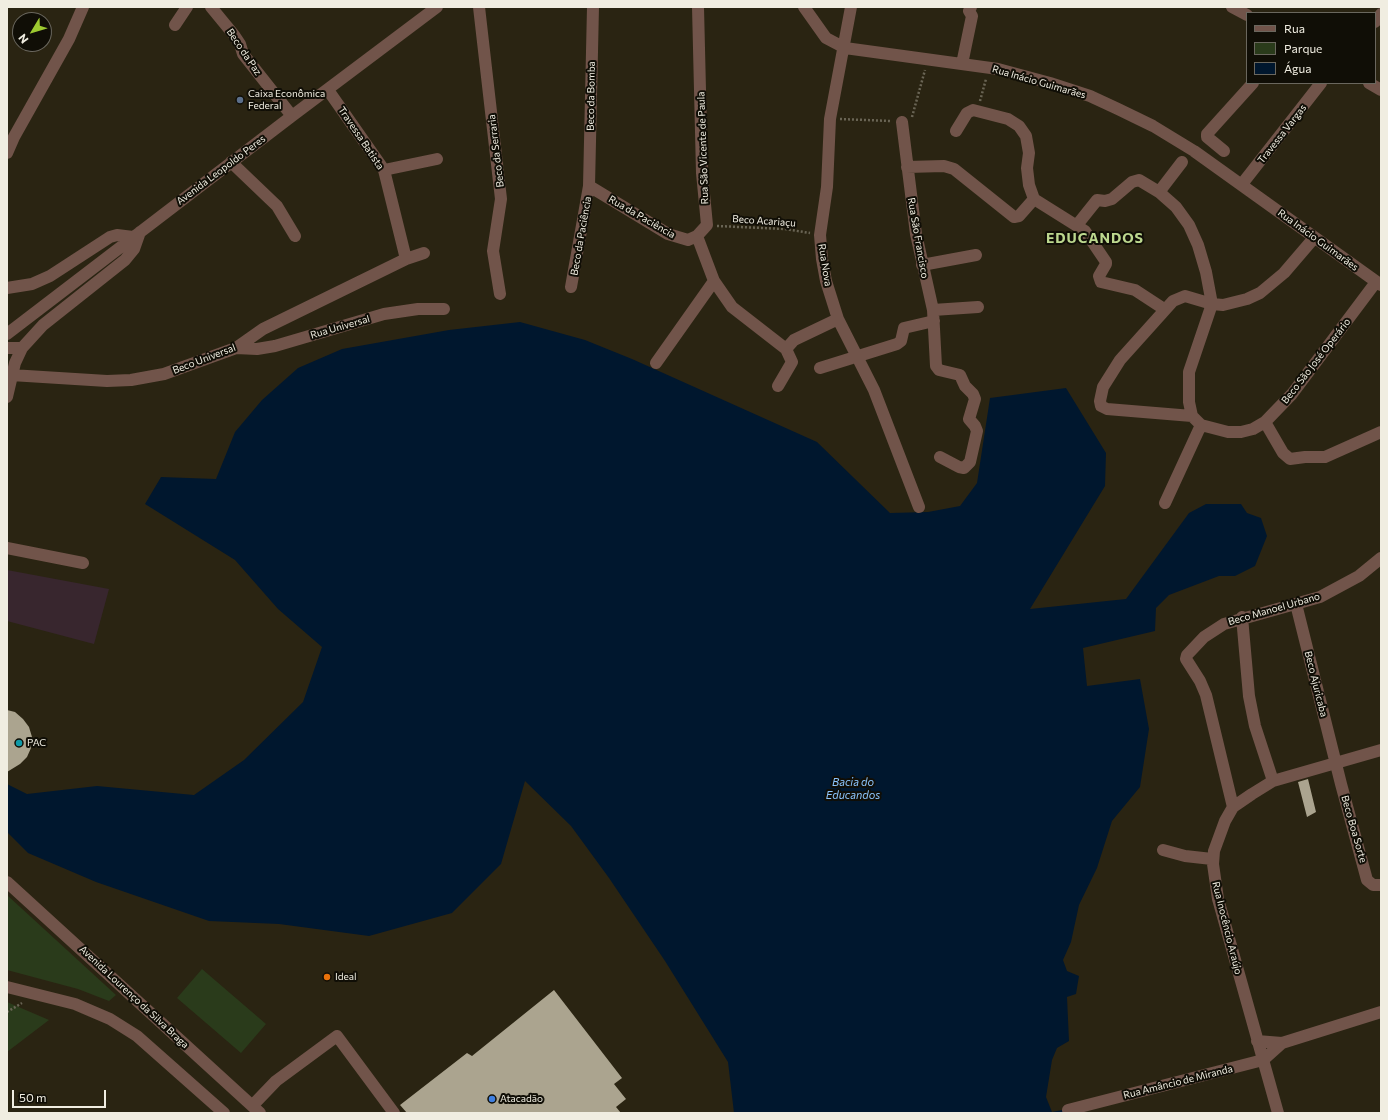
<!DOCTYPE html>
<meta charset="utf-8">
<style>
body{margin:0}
#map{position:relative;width:1388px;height:1120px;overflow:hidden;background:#2a2412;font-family:Commissioner,sans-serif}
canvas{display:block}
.frame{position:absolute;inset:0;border:8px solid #f0ede1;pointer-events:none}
.legend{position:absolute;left:1246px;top:12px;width:130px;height:72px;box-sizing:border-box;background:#100e06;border:1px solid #6a675e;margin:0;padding:5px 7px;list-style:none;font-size:12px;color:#f0ede1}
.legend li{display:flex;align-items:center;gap:8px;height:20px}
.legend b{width:20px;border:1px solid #6a675e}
.north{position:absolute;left:12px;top:12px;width:40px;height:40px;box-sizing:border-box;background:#100e06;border:1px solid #6a675e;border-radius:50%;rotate:232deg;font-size:11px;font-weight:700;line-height:16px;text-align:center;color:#f0ede1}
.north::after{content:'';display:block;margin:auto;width:14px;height:18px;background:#9dca30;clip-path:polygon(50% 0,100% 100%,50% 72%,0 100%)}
.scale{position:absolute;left:12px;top:1090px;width:94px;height:18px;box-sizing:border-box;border:2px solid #f0ede1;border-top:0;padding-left:5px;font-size:12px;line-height:14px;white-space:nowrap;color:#f0ede1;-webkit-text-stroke:3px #100e06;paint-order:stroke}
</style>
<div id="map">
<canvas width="1388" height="1120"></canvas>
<div class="frame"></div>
<ul class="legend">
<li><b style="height:5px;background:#71544a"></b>Rua</li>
<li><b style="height:11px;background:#2a3b1b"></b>Parque</li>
<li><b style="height:11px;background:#00172e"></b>Água</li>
</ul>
<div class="north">N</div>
<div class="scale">50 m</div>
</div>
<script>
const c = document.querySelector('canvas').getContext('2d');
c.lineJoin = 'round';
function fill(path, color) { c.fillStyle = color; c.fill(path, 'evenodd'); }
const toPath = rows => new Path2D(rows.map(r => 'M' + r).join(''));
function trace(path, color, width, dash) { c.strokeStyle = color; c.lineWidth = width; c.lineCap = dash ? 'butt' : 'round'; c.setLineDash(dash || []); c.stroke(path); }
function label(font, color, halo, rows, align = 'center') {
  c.font = font + ' Commissioner,sans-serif'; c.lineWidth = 4; c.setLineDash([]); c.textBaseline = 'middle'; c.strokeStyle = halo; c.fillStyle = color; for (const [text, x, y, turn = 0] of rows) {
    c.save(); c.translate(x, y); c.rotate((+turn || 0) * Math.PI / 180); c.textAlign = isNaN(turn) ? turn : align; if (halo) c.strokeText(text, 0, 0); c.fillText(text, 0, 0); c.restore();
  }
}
fill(toPath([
 [7,570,109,589,94,644,7,621]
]), '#38262e');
fill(toPath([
 [7,895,116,995,109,1001,78,989,7,970],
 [202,969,266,1024,241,1053,177,998],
 [7,1002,49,1020,7,1052]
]), '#2a3b1b');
fill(toPath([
 [520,322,585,340,632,359,817,442,890,513,928,512,960,506,977,483,990,398,1066,388,1106,453,1105,486,1030,609,1126,599,1189,513,1206,504,1241,504,1247,513,1261,518,1267,536,1255,566,1235,576,1219,576,1169,595,1156,608,1155,631,1083,648,1087,686,1140,679,1149,729,1140,787,1112,821,1097,868,1079,905,1071,942,1063,960,1067,971,1079,976,1076,994,1067,997,1069,1041,1057,1048,1052,1060,1046,1097,1052,1112,1062,1110,1065,1113,734,1113,728,1062,665,961,609,878,571,826,525,781,501,864,452,913,369,936,279,924,209,921,96,882,28,853,7,832,7,784,27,794,97,786,194,795,244,760,303,702,322,647,278,609,235,560,145,504,161,477,216,479,235,432,262,400,298,368,342,349,449,330]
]), '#00172e');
fill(toPath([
 [7,710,15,712,23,719,29,727,32,737,31,748,27,757,20,764,7,772],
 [1308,779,1316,812,1307,817,1298,782],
 [554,990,622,1078,614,1084,626,1099,616,1107,621,1113,407,1113,400,1105,467,1053,472,1056]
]), '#aba48f');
trace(toPath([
 [980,101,986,79],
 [912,117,925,70],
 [840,119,891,121],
 [717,226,785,229,810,233],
 [7,1012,22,1003]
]), '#6a6555', 2.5, [2, 2]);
trace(toPath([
 [211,7,234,35,240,44,243,54,292,116],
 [479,7,501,199,493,251,500,294],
 [698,7,702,173,707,225,697,236,714,281,732,307,786,349,792,362,778,386],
 [804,7,826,38,845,48,998,69,1050,83,1090,96,1118,109,1153,126,1194,151,1381,285],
 [851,7,830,119,827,187,820,235,822,259,826,281,838,319,874,390,919,507],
 [1232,7,1247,15],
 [1375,22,1381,14],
 [175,25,187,7],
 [962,64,972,16,969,11,971,7],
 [1369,83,1381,90],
 [328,90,384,170,406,259],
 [902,122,916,234,933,310,936,366,939,370,960,375,965,386,973,394,975,399,969,419,975,426,977,431,970,462,964,468,959,467,940,457],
 [956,131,967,113,973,110,1008,119,1019,126,1026,136,1029,153,1027,168,1029,185,1034,199],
 [1224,151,1207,137,1207,134,1253,83],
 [7,153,14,137,69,39,83,7],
 [231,162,277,206,295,236],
 [907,167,944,166,954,169,1014,217,1019,216,1034,199],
 [384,170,437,159],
 [1242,184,1321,83],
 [589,186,668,234,688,240,697,236],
 [1159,192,1182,162],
 [1034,199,1085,231,1106,262,1106,264,1099,276,1101,282,1135,290,1164,309],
 [1077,225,1097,200,1105,201,1112,199,1132,182,1139,180,1159,192,1176,207,1189,225,1198,245,1206,272,1212,304,1189,372,1189,402,1192,416,1201,425,1165,503],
 [922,265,976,255],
 [571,287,589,186,593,7],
 [7,288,32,284,50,276,110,237,117,235,133,237],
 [933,310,978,307],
 [7,334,292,116,437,7],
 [7,348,22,348],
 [236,348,257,349,275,346,384,314,418,309,444,309],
 [786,349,794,340,838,319],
 [656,363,714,281],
 [820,368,897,344,901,341,904,328,934,321],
 [11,375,107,381,131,380,164,374,236,348,263,329,406,259,424,253],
 [7,397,15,363,22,348,43,325,125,260,134,249,140,232],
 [1192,416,1107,409,1101,406,1100,401,1103,387,1120,360,1173,301,1185,296,1212,304,1223,305,1247,299,1260,293,1284,273,1314,238],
 [1265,422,1283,453,1290,459,1305,457,1325,457,1381,432],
 [1201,425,1228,432,1241,432,1253,429,1265,422,1292,394,1376,282],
 [7,548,83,563],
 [1296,604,1341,784,1367,880,1373,885,1381,885],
 [1242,617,1249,696,1255,726,1273,781],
 [1233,807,1206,695,1200,681,1186,659,1187,655,1204,637,1224,624,1320,597,1359,576,1381,558],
 [1163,850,1185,856,1212,859],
 [7,882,260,1113],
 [7,987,75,1004,110,1019,137,1036,224,1113],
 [1257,1041,1282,1043,1381,1012],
 [252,1106,276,1081,337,1036,394,1113],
 [1068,1110,1263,1060,1282,1043],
 [1278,1113,1218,899,1213,864,1214,851,1225,821,1233,807,1252,794,1273,781,1381,750]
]), '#71544a', 12);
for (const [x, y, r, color] of [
 [240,100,4,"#5c6f8a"],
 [19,743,4,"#0f9aa8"],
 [327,977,4,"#e8710a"],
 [492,1099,4,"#3f7fe0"]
]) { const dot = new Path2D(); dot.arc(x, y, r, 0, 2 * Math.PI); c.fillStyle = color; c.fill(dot); trace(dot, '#100e06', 1.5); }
label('10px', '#f0ede1', '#100e06', [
 ["Beco da Paz",244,52,56],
 ["Rua Inácio Guimarães",1039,82,16],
 ["Beco da Bomba",591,96,-89],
 ["Travessa Vargas",1282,134,-52],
 ["Travessa Batista",361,138,56],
 ["Rua São Vicente de Paula",703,148,-92],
 ["Beco da Serraria",496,151,-97],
 ["Avenida Leopoldo Peres",221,170,-37],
 ["Rua da Paciência",642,217,30],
 ["Beco Acariaçu",764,221,4],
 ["Beco da Paciência",581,236,-80],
 ["Rua São Francisco",918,238,80],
 ["Rua Inácio Guimarães",1318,240,36],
 ["Rua Nova",825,265,81],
 ["Rua Universal",340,327,-16],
 ["Beco Universal",204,359,-21],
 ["Beco São José Operário",1316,361,-52],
 ["Beco Manoel Urbano",1274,609,-16],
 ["Beco Ajuricaba",1316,684,76],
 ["Beco Boa Sorte",1354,829,74],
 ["Rua Inocêncio Araújo",1227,928,76],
 ["Avenida Lourenço da Silva Braga",134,997,43],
 ["Rua Amâncio de Miranda",1178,1082,-14]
]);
label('10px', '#f0ede1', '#100e06', [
 ["Caixa Econômica",248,94],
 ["Federal",248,106],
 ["PAC",27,743],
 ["Ideal",335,977],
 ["Atacadão",500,1099]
], 'left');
label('italic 11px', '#8cc5fd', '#100e06', [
 ["Bacia do",853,782],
 ["Educandos",853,795]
]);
c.letterSpacing = '1px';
label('bold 14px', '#bcd78e', '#100e06', [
 ["EDUCANDOS",1095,238]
]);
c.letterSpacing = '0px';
</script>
